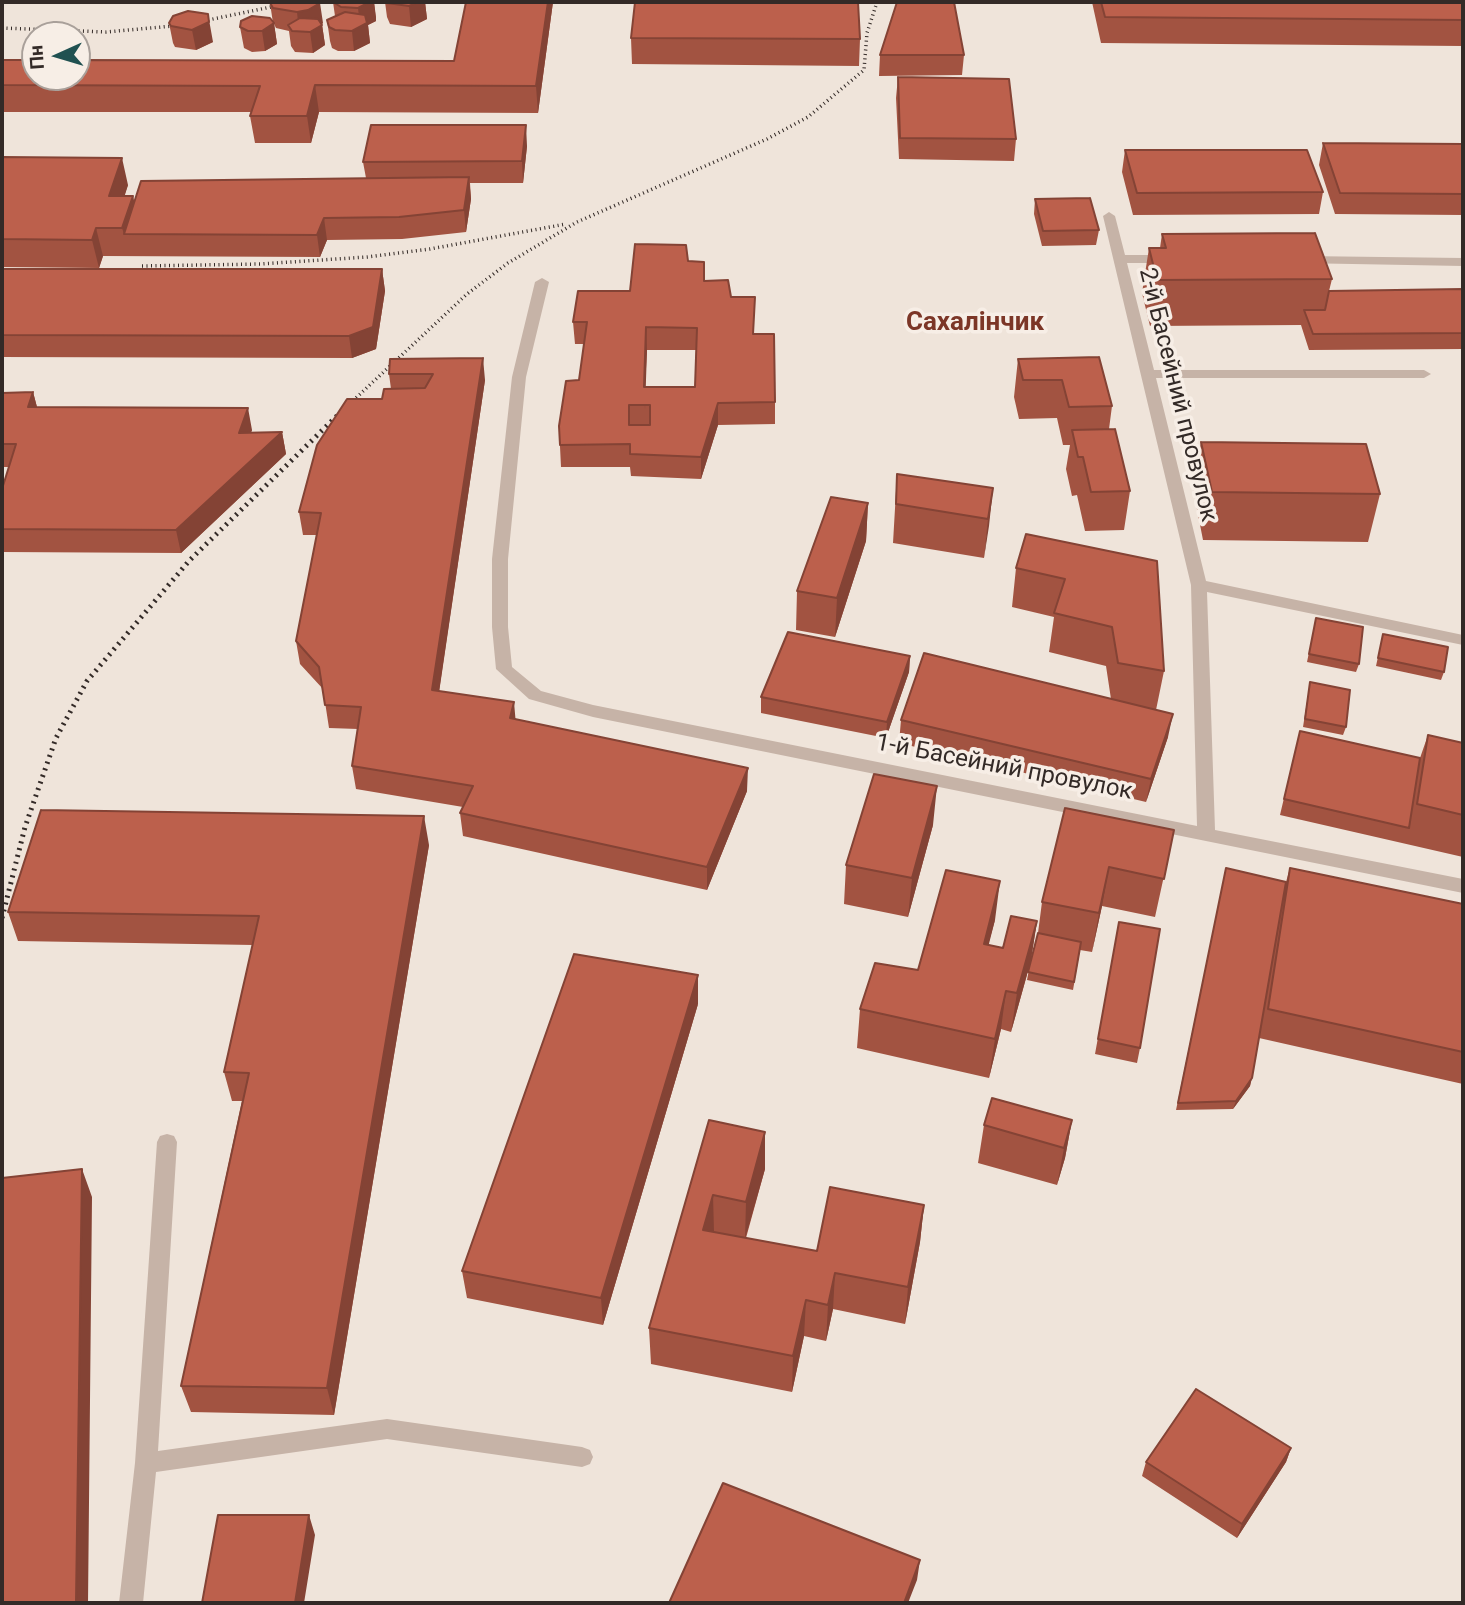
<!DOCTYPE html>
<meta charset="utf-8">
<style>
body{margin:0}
#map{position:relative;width:1465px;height:1605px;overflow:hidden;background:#efe4da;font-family:Roboto,sans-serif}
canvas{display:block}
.frame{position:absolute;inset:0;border:4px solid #332a27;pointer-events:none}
.north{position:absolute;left:21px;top:21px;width:70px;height:70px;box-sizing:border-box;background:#f7eee6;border:2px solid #a9a09a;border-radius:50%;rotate:266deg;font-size:19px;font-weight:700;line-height:28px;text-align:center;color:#332a27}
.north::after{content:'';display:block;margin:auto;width:24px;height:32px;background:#205151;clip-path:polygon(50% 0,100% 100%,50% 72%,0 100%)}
</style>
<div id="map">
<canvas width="1465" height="1605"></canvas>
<div class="frame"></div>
<div class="north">Пн</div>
</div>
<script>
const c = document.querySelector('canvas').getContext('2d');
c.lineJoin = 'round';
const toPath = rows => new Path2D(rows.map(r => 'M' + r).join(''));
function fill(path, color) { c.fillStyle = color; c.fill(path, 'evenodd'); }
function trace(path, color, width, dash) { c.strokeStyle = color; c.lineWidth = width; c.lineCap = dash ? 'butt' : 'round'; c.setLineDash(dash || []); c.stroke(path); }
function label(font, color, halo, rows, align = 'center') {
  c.font = font + ' Roboto,sans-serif'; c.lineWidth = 7; c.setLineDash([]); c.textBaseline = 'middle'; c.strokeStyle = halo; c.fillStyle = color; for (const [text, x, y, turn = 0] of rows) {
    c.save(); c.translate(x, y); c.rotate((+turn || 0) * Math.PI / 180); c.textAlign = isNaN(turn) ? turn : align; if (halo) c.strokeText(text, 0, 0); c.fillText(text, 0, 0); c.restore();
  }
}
fill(toPath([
 [1109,212,1115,216,1125,255,1169,255,1176,259,1169,263,1127,263,1154,370,1424,370,1431,374,1424,378,1156,378,1206,581,1463,635,1463,645,1207,592,1215,830,1463,879,1463,893,593,717,529,699,496,669,492,627,492,559,512,377,535,282,542,278,549,282,526,377,508,559,508,627,512,667,541,691,593,705,1197,826,1191,585,1103,216,1109,212],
 [1302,256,1463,258,1463,266,1297,263,1295,260,1302,256],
 [167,1134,174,1136,177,1142,158,1451,387,1419,582,1447,590,1450,593,1457,590,1464,582,1467,387,1439,156,1472,143,1603,119,1603,135,1463,157,1142,160,1136,167,1134]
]), '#c6b3a7');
trace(toPath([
 [2,28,106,32,184,25,295,2],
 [142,266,260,264,367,257,430,249,566,224],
 [343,410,467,294,508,263,577,222,767,139,808,117,864,70,867,33,877,2]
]), '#332a27', 3.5, [1, 3.5]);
trace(toPath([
 [2,918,25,827,56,738,87,681,189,561,344,409]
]), '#332a27', 5, [2, 5]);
fill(toPath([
 [271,2,323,23,322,24,325,45,313,53,295,52,291,46,289,31,276,28,274,24,277,44,265,51,252,52,244,48,240,27,273,23,270,3],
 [333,2,374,2,376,21,368,25,370,43,354,51,338,51,332,48,330,41,327,20,335,16],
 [385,2,425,2,427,19,411,27,390,24,387,17],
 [466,2,553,2,538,113,319,112,311,143,255,143,250,116,251,112,2,112,2,60,454,61],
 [1092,2,1463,2,1463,46,1101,43],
 [896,5,964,55,962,75,879,76,880,55],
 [173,16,213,42,196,50,175,47,173,43,169,23],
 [631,38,860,39,859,66,632,64],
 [898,77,1016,139,1014,161,899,159,896,98],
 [1323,143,1463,144,1463,215,1335,214,1319,165],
 [527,146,523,183,470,183,471,199,466,232,402,239,327,240,320,257,103,256,99,268,2,267,2,157,128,185,124,196,133,196,134,202,366,178,363,162],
 [1125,150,1323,192,1319,214,1133,215,1122,172],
 [1035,199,1099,230,1096,245,1042,246,1034,214],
 [1162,234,1332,279,1329,291,1463,289,1463,349,1309,350,1301,325,1150,326,1142,293,1149,248,1160,248],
 [2,269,382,269,385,291,376,349,352,358,2,357],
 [704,281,731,297,754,334,775,402,775,424,718,425,701,479,631,476,630,467,561,467,559,426,579,380,584,344,575,344,573,322,630,291],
 [647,350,696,350,695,387,645,387],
 [1099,357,1112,406,1109,429,1130,491,1124,530,1085,531,1077,495,1072,496,1066,469,1070,445,1063,445,1057,418,1019,419,1014,397,1018,359],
 [390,359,485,380,439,691,516,720,747,791,707,890,463,836,460,813,463,807,356,789,352,766,358,729,329,728,323,689,300,664,296,641,317,535,303,535,299,512,391,389,389,374],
 [33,392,37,407,252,430,251,432,282,432,286,454,181,553,2,552,2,489,9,467,2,467,2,393],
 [1201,442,1380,494,1368,542,1203,540,1193,489],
 [897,474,993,488,984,558,893,543],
 [868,503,866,541,835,637,796,630,797,591],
 [1026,534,1164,671,1156,710,1168,737,1146,802,899,743,901,720,1111,699,1106,666,1049,652,1054,617,1012,607,1016,568],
 [1316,618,1359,664,1356,672,1307,662],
 [1383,634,1444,672,1441,680,1376,666],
 [910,656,909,672,886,738,761,713,761,697],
 [1310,682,1346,727,1343,735,1303,727],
 [1428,735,1463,743,1463,857,1280,815,1296,747,1420,758],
 [933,825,908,917,844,904,846,865],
 [1174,830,1155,917,1102,906,1092,952,1080,950,1073,990,1027,980,1030,964,1011,1032,1001,1029,989,1078,857,1048,860,1009,995,920,988,945,1003,948,1037,921,1031,959,1038,933,1042,902],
 [429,845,334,1415,191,1412,181,1386,242,1101,232,1101,224,1072,253,945,18,941,8,912],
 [1226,868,1286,882,1290,868,1463,904,1463,1084,1259,1038,1266,999,1250,1086,1233,1109,1176,1110],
 [1119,922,1140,1048,1137,1063,1095,1054],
 [698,1004,603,1325,467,1298,462,1271],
 [709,1120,765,1132,765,1169,746,1238,817,1251,924,1205,920,1242,905,1324,833,1309,826,1341,804,1336,792,1392,651,1364,649,1328],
 [1072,1120,1065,1158,1057,1185,978,1163,984,1125],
 [1291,1448,1286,1462,1237,1538,1142,1476,1146,1462]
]), '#a25341');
fill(toPath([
 [370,2,374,2,376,17,376,21,368,25,370,43,354,51,352,31,360,26,358,8],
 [407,2,425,2,427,19,411,27,409,6],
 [548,2,553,2,538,113,536,86],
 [320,3,323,23,311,31,299,32,297,12],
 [208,14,213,42,196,50,192,30],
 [274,23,277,44,265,51,262,31],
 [322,25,325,45,313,53,310,32],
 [315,85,319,112,311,143,307,116],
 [526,125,527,146,523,183,522,161],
 [122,158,128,185,116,224,109,196],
 [469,177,471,199,466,232,464,210],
 [133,196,139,224,124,234,122,228],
 [324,218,327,240,320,257,317,235],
 [96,228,103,256,99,268,92,240],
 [382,269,385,291,376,349,352,358,349,336],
 [646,327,647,350,645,409,644,387],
 [483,358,485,380,436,713,432,690],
 [33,392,39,415,28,407],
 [718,403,718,425,701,479,701,457],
 [248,408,252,430,243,455,239,433],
 [282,432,286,454,181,553,176,530],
 [993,488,989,526,984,558,988,519],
 [868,503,866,541,835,637,837,598],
 [910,656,909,672,886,738,887,722],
 [514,702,516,725,510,718],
 [1173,714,1168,737,1146,802,1151,779],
 [748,768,747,791,707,890,707,867],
 [937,786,933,825,908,917,912,878],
 [424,816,429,845,334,1415,327,1388],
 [1109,867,1102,906,1092,952,1099,913],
 [1000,881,995,920,979,983,984,944],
 [1037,921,1031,960,1011,1032,1017,993],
 [698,975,698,1004,603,1325,601,1298],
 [1006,991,1001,1029,989,1078,995,1039],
 [1252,1078,1250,1086,1233,1109,1236,1101],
 [1072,1120,1065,1158,1057,1185,1064,1148],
 [765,1132,765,1169,745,1239,746,1202],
 [82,1169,92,1197,88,1603,76,1603],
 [713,1195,714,1232,703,1230],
 [924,1205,920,1242,905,1324,908,1287],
 [835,1273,833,1309,826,1341,828,1305],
 [806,1300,804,1336,792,1392,793,1356],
 [1291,1448,1286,1462,1237,1538,1242,1524],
 [309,1515,315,1535,304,1603,295,1603],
 [920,1560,917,1580,908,1603,904,1603]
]), '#844335');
const building = toPath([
 [271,2,320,2,320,3,308,10,297,12,273,8,270,3,271,2],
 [333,2,370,2,358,8,341,7,333,2],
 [387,2,418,2,409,6,387,3,387,2],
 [466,2,548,2,536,86,315,85,307,116,250,116,260,86,2,85,2,60,35,60,35,77,77,77,77,60,454,61,466,2],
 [635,2,858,2,860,39,631,38,635,2],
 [897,2,954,2,964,55,880,55,897,2],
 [1101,2,1463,2,1463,20,1105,17,1101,2],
 [188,11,208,14,209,22,192,30,171,26,169,23,173,16,188,11],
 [345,12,365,15,367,23,352,31,335,30,329,27,327,20,345,12],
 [252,16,270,18,274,23,262,31,248,31,240,27,241,21,252,16],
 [300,18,318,19,322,25,310,32,292,31,288,25,300,18],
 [898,77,1009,79,1016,139,900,138,898,77],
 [371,125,526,125,522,161,363,162,371,125],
 [1323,143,1463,144,1463,194,1340,193,1323,143],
 [1125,150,1307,150,1323,192,1137,193,1125,150],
 [2,157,122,158,109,196,133,196,122,228,96,228,92,240,2,239,2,157],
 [469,177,464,210,399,217,324,218,317,235,124,234,141,181,469,177],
 [1090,198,1099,230,1043,231,1035,199,1090,198],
 [1315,233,1332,279,1157,280,1149,248,1166,248,1162,234,1315,233],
 [635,244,686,245,688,261,704,262,704,281,728,280,731,297,755,297,753,334,774,334,775,402,718,403,701,457,630,454,630,444,560,445,559,426,566,381,579,380,587,322,573,322,578,291,630,291,635,244],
 [646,327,697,328,695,387,644,387,646,327],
 [629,405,650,405,650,425,629,425,629,405],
 [2,269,382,269,373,327,349,336,2,335,2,269],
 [1463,289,1463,333,1313,334,1304,310,1325,310,1329,291,1463,289],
 [1099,357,1112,406,1069,407,1062,380,1023,380,1018,359,1099,357],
 [483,358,432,690,514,702,510,718,748,768,707,867,460,813,473,786,352,766,361,707,325,705,319,667,296,641,321,513,299,512,317,445,347,399,382,399,384,389,425,388,433,374,389,374,390,359,483,358],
 [33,392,28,407,248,408,239,433,282,432,176,530,2,529,2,489,16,444,2,444,2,393,33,392],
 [1115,429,1130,491,1091,492,1083,457,1078,457,1072,430,1115,429],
 [1201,442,1366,444,1380,494,1212,492,1201,442],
 [897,474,993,488,988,519,896,504,897,474],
 [831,497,868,503,837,598,797,591,831,497],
 [1026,534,1157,561,1164,671,1118,663,1112,627,1054,613,1065,579,1016,568,1026,534],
 [1316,618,1363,627,1359,664,1309,654,1316,618],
 [788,632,910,656,887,722,761,697,788,632],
 [1383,634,1448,647,1444,672,1378,658,1383,634],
 [924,653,1173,714,1151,779,901,720,924,653],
 [1310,682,1350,690,1346,727,1305,719,1310,682],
 [1300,731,1420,758,1409,828,1284,799,1300,731],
 [1428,735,1463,743,1463,815,1417,804,1428,735],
 [874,774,937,786,912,878,846,865,874,774],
 [1065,808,1174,830,1164,879,1109,867,1099,913,1042,902,1065,808],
 [41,810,424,816,327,1388,181,1386,249,1073,224,1072,259,916,8,912,41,810],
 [1226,868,1286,882,1252,1078,1236,1101,1178,1103,1226,868],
 [1290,868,1463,904,1463,1052,1268,1009,1290,868],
 [946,870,1000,881,984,944,1003,948,1011,916,1037,921,1017,993,1006,991,995,1039,860,1009,875,963,918,970,946,870],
 [1119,922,1160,929,1140,1048,1098,1039,1119,922],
 [1038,933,1081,942,1074,982,1028,972,1038,933],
 [574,954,698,975,601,1298,462,1271,574,954],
 [992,1098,1072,1120,1064,1148,984,1125,992,1098],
 [709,1120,765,1132,746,1202,713,1195,703,1230,817,1251,830,1187,924,1205,908,1287,835,1273,828,1305,806,1300,793,1356,649,1328,709,1120],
 [82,1169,76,1603,2,1603,2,1178,82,1169],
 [1196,1389,1291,1448,1242,1524,1146,1462,1196,1389],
 [723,1483,920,1560,904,1603,669,1603,723,1483],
 [218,1515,309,1515,295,1603,202,1603,218,1515]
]);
fill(building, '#bc604c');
trace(building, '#844335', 2);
label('24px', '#332a27', '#f7eee6', [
 ["2-й Басейний провулок",1177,395,76],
 ["1-й Басейний провулок",1004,768,11]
]);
label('bold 26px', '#7c3627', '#f7eee6', [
 ["Сахалінчик",975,323]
]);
</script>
